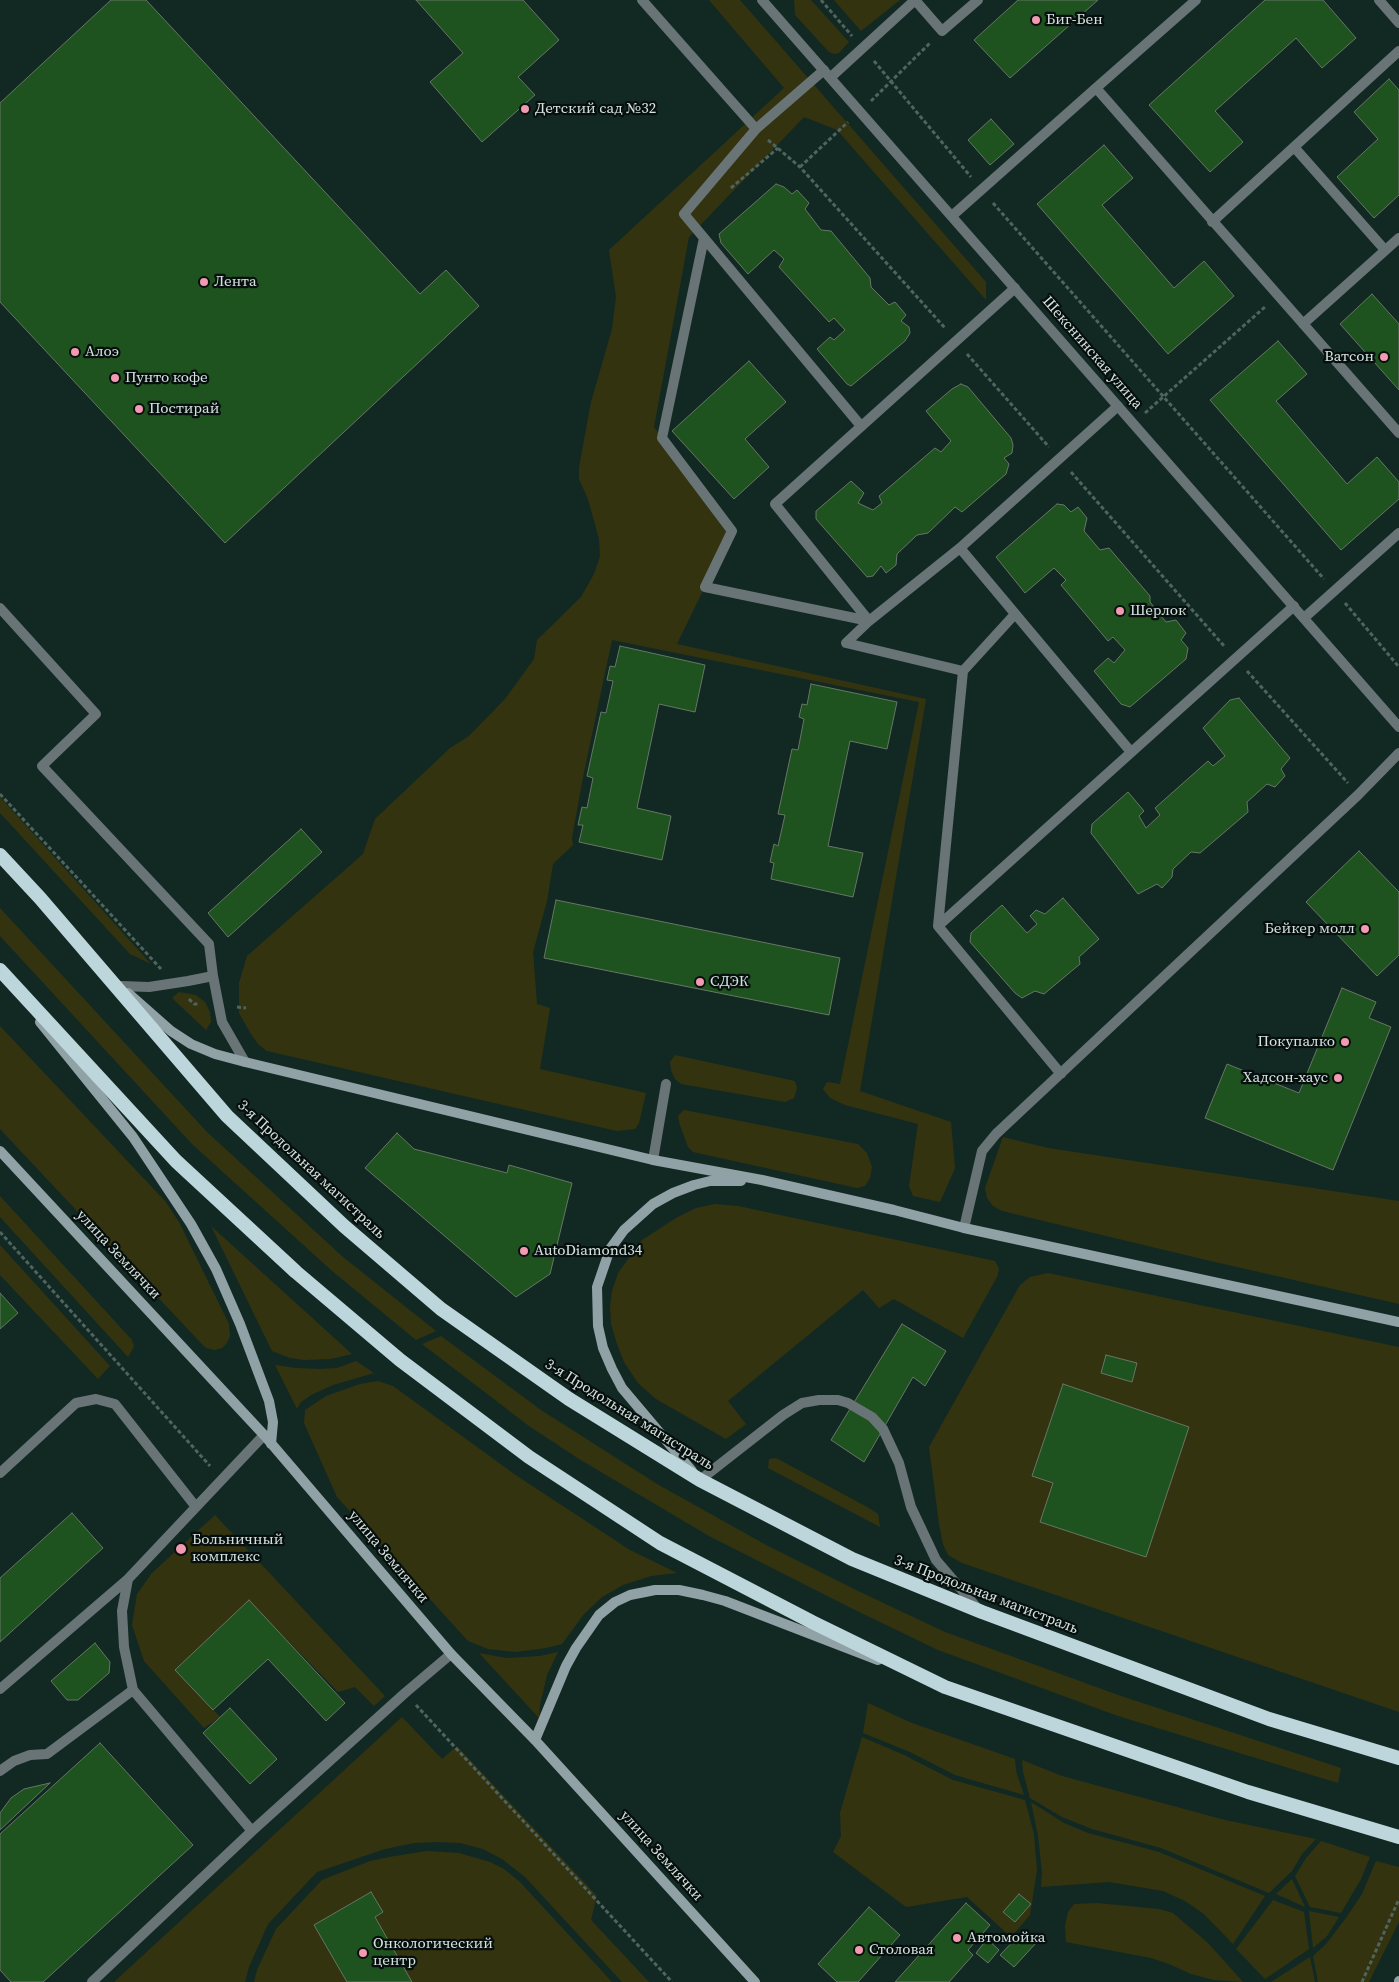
<!DOCTYPE html>
<meta charset="utf-8">
<style>
body{margin:0}
canvas{display:block;background:#122823}
</style>
<canvas width="1399" height="1982"></canvas>
<script>
const c = document.querySelector('canvas').getContext('2d');
c.lineJoin = 'round';
function fill(path, color) { c.fillStyle = color; c.fill(path, 'evenodd'); }
const toPath = rows => new Path2D(rows.map(r => 'M' + r).join(''));
function trace(path, color, width, dash) { c.strokeStyle = color; c.lineWidth = width; c.lineCap = dash ? 'butt' : 'round'; c.setLineDash(dash || []); c.stroke(path); }
function label(font, color, halo, rows, align = 'center') {
  c.font = font + ' "Source Serif 4",serif'; c.lineWidth = 4.5; c.setLineDash([]); c.textBaseline = 'middle'; c.strokeStyle = halo; c.fillStyle = color; for (const [text, x, y, turn = 0] of rows) {
    c.save(); c.translate(x, y); c.rotate((+turn || 0) * Math.PI / 180); c.textAlign = isNaN(turn) ? turn : align; if (halo) c.strokeText(text, 0, 0); c.fillText(text, 0, 0); c.restore();
  }
}
fill(toPath([
 [709,0,740,0,986,282,986,300,837,130,804,117,689,237,654,427,732,531,677,644,926,699,860,1091,951,1122,955,1168,940,1202,913,1196,909,1186,918,1124,845,1105,830,1098,823,1089,827,1082,840,1084,919,702,612,640,583,777,572,838,573,845,553,864,547,901,533,952,537,1004,550,1008,540,1069,646,1093,639,1123,635,1129,617,1131,267,1051,258,1044,251,1034,239,1013,239,983,247,956,363,854,375,819,450,748,469,736,505,699,534,659,537,640,581,597,594,574,600,556,599,539,588,499,579,479,579,467,591,402,612,329,616,297,609,250,784,88],
 [794,0,811,0,849,42,839,53,834,54,829,52,795,15],
 [834,0,900,0,861,31],
 [0,797,58,861,151,964,130,954,0,813],
 [0,908,207,1132,343,1257,436,1331,416,1340,331,1270,192,1144,0,936],
 [179,992,196,995,205,1002,210,1012,211,1022,206,1030,172,998],
 [0,1026,165,1201,179,1222,229,1324,230,1336,227,1343,222,1348,215,1350,206,1348,198,1340,0,1129],
 [675,1055,795,1081,797,1088,794,1098,785,1102,681,1084,675,1079,671,1070,670,1062],
 [684,1110,858,1144,867,1153,872,1167,870,1178,865,1186,857,1188,693,1152,688,1147,680,1125,678,1116],
 [1003,1137,1048,1148,1399,1201,1399,1304,1202,1259,1002,1211,993,1206,987,1198,985,1188],
 [0,1196,132,1340,134,1347,128,1357,0,1217],
 [715,1204,738,1206,995,1261,999,1269,997,1277,963,1338,894,1299,879,1308,863,1290,728,1401,746,1424,726,1439,656,1399,638,1383,624,1362,617,1344,611,1324,610,1307,612,1291,618,1273,642,1240,676,1218,696,1208],
 [211,1226,352,1354,331,1359,304,1360,290,1358,272,1351],
 [0,1245,110,1366,98,1379,0,1275],
 [1048,1273,1399,1347,1399,1712,962,1563,948,1555,943,1544,939,1524,929,1447,1020,1285,1030,1277],
 [441,1336,541,1410,657,1484,768,1546,858,1591,945,1632,1121,1696,1341,1768,1338,1783,1118,1716,938,1650,853,1609,709,1536,579,1459,529,1426,422,1344],
 [356,1361,374,1373,333,1385,311,1395,301,1402,297,1409,275,1365,296,1368,319,1369,337,1368],
 [378,1381,393,1386,517,1476,630,1550,677,1573,651,1576,623,1585,602,1597,584,1614,562,1644,546,1648,516,1652,488,1649,468,1641,337,1497,304,1423,305,1410,326,1396,360,1384],
 [776,1458,869,1508,878,1514,880,1527,768,1468,769,1459],
 [215,1515,385,1696,374,1706,355,1687,338,1692,249,1601,176,1670,220,1717,204,1728,144,1661,132,1625,137,1594,152,1573],
 [558,1652,547,1675,540,1705,539,1718,479,1653,506,1658,540,1656],
 [868,1703,912,1723,1015,1759,1016,1771,1024,1795,955,1775,910,1752,863,1733],
 [402,1717,442,1759,457,1746,597,1896,591,1920,649,1982,622,1982,525,1877,502,1859,483,1849,460,1843,437,1842,414,1843,385,1849,317,1872,268,1924,249,1967,245,1982,114,1982],
 [862,1737,904,1755,953,1780,1025,1800,1034,1834,1037,1870,1030,1915,1011,1937,967,1897,906,1907,833,1852,841,1836,840,1813],
 [1022,1760,1062,1776,1225,1820,1316,1839,1302,1854,1292,1871,1269,1893,1161,1848,1092,1829,1062,1817,1030,1798,1023,1772],
 [1031,1802,1064,1823,1088,1833,1159,1852,1265,1896,1233,1944,1204,1914,1185,1901,1163,1891,1109,1882,1041,1887,1042,1872,1038,1836],
 [1321,1841,1370,1857,1361,1879,1341,1913,1310,1907,1295,1876,1306,1858],
 [427,1851,459,1853,490,1862,504,1869,520,1882,612,1982,412,1982,375,1917,383,1912,370,1892,314,1925,347,1982,254,1982,257,1970,276,1929,322,1880,370,1861,389,1857],
 [1376,1861,1399,1867,1399,1922,1369,1982,1318,1982,1313,1956,1326,1944,1346,1918,1362,1894],
 [1292,1879,1305,1907,1276,1894],
 [1273,1900,1304,1912,1309,1949,1265,1979,1236,1949],
 [1097,1903,1159,1909,1173,1913,1208,1943,1243,1982,1214,1980,1191,1974,1169,1964,1151,1958,1066,1942,1065,1926,1068,1912,1074,1904],
 [1309,1911,1339,1917,1327,1936,1313,1948],
 [1310,1957,1315,1982,1271,1982]
]), '#33330f');
const building = toPath([
 [111,0,146,0,420,294,446,270,479,306,225,543,0,302,0,103,111,0],
 [416,0,523,0,559,40,518,77,535,95,482,142,430,82,463,53,416,0],
 [1018,0,1098,0,1010,78,974,40,1018,0],
 [1265,0,1323,0,1356,38,1322,68,1296,38,1215,111,1243,142,1210,172,1149,105,1265,0],
 [1389,79,1399,90,1399,195,1374,218,1337,177,1378,139,1354,112,1389,79],
 [991,119,1014,144,990,165,968,140,991,119],
 [1104,145,1133,178,1102,205,1174,288,1204,261,1234,296,1168,354,1037,204,1104,145],
 [776,184,784,187,792,194,797,190,809,203,805,209,821,230,831,231,870,278,871,287,889,305,895,302,906,315,901,321,909,327,910,333,905,341,851,386,847,384,817,349,830,337,834,340,845,330,834,318,829,322,779,267,784,259,774,250,748,274,721,243,719,234,776,184],
 [1372,294,1399,324,1399,390,1340,324,1372,294],
 [1278,341,1307,374,1276,401,1347,484,1377,457,1399,482,1399,499,1341,550,1210,400,1278,341],
 [749,361,786,402,745,439,769,467,734,499,672,431,749,361],
 [961,384,968,387,1011,438,1013,445,1012,453,1004,458,1009,464,1006,474,962,512,955,507,928,533,917,535,897,554,896,565,886,573,881,566,873,576,867,577,816,519,816,511,851,481,864,493,858,503,873,510,882,503,879,496,935,448,941,452,951,441,926,411,952,389,961,384],
 [1057,504,1064,505,1071,512,1078,507,1087,518,1084,531,1100,550,1109,548,1150,596,1150,602,1166,622,1176,620,1186,633,1181,640,1188,648,1186,659,1130,707,1121,704,1094,671,1108,658,1114,663,1125,650,1113,637,1108,641,1061,585,1066,580,1054,568,1025,593,996,557,1057,504],
 [620,646,705,665,695,712,659,704,637,808,671,816,662,860,579,842,583,825,578,825,582,807,587,808,593,778,587,776,601,712,606,713,613,681,607,680,610,666,615,667,620,646],
 [811,684,897,702,887,749,850,741,828,846,863,853,853,897,771,879,774,863,770,862,774,844,778,846,785,815,778,814,792,749,798,750,804,719,799,717,802,704,807,705,811,684],
 [1239,698,1290,758,1281,769,1285,776,1275,787,1267,784,1247,802,1248,812,1200,853,1191,852,1173,869,1172,877,1162,888,1157,884,1138,894,1091,833,1092,824,1128,792,1144,811,1139,816,1146,828,1160,815,1155,808,1208,761,1213,766,1225,756,1203,728,1230,700,1239,698],
 [301,829,322,852,228,937,208,913,301,829],
 [1359,851,1399,892,1399,955,1377,976,1306,902,1359,851],
 [1063,898,1099,939,1079,957,1080,964,1044,994,1035,991,1022,998,1015,993,970,942,971,933,1002,905,1027,933,1037,924,1030,916,1036,910,1045,914,1063,898],
 [556,900,840,958,829,1015,544,958,556,900],
 [1342,988,1376,1002,1369,1018,1391,1027,1333,1170,1205,1118,1227,1064,1299,1093,1342,988],
 [397,1133,414,1149,507,1173,509,1165,572,1183,550,1274,516,1297,365,1168,397,1133],
 [0,1293,18,1313,0,1329,0,1293],
 [902,1324,946,1351,925,1386,913,1377,864,1462,831,1440,902,1324],
 [1106,1355,1137,1363,1132,1382,1101,1373,1106,1355],
 [1063,1384,1189,1427,1146,1557,1040,1522,1053,1483,1032,1476,1063,1384],
 [72,1513,103,1548,0,1642,0,1578,72,1513],
 [249,1600,345,1703,326,1721,268,1659,213,1710,175,1670,249,1600],
 [95,1643,110,1662,109,1673,78,1700,67,1700,51,1681,95,1643],
 [230,1708,277,1759,250,1784,203,1733,230,1708],
 [100,1743,193,1845,43,1982,11,1982,0,1970,0,1834,100,1743],
 [50,1783,0,1830,0,1813,11,1798,24,1789,50,1783],
 [371,1892,383,1912,375,1917,412,1982,347,1982,314,1925,371,1892],
 [1019,1894,1031,1904,1015,1922,1003,1912,1019,1894],
 [966,1903,990,1925,968,1950,973,1955,949,1982,895,1982,966,1903],
 [869,1907,900,1935,858,1982,837,1982,818,1964,869,1907],
 [1023,1931,1036,1943,1014,1967,1000,1955,1023,1931],
 [987,1939,999,1950,988,1963,976,1953,987,1939]
]);
fill(building, '#1e521e');
trace(building, '#677666', 1);
trace(toPath([
 [821,0,852,36],
 [874,61,971,177],
 [871,101,931,42],
 [768,140,800,167,945,328],
 [800,167,848,122],
 [731,188,778,148],
 [993,203,1324,579],
 [967,354,1049,447],
 [1145,413,1266,306],
 [1071,472,1224,646],
 [1345,603,1399,667],
 [1247,671,1348,783],
 [0,794,161,969],
 [189,999,194,1004,200,1004],
 [237,1007,246,1008],
 [0,1232,210,1466],
 [416,1705,672,1982],
 [1362,1982,1399,1899]
]), '#50645f', 3, [4, 2.5]);
trace(toPath([
 [642,0,756,129],
 [915,0,942,31,978,0],
 [1196,0,1096,88,1399,433],
 [824,70,756,129,684,214,861,426],
 [831,77,915,0],
 [1294,147,1385,250],
 [953,215,1096,88],
 [1212,222,1399,51],
 [704,238,662,438,732,531,705,587,869,621],
 [1303,324,1399,238],
 [1118,406,960,548,1131,752],
 [960,548,869,621,775,504,1015,288],
 [0,608,96,714,42,766,209,944,213,976,222,1022,245,1062],
 [1304,618,1399,533],
 [869,621,846,643,963,671,938,926],
 [963,671,1015,614],
 [121,986,149,987,188,981,213,976],
 [1061,1074,938,926,1294,606],
 [653,1160,666,1084],
 [964,1228,982,1151,996,1134,1358,795,1399,753],
 [0,1473,76,1403,96,1399,115,1404,196,1507],
 [700,1480,783,1415,802,1403,819,1400,838,1400,848,1403,872,1417,883,1429,899,1463,911,1507,936,1560,979,1610],
 [0,1689,128,1579],
 [0,1771,14,1761,30,1755,47,1754,133,1690],
 [252,1831,133,1690,124,1647,122,1611,128,1579,264,1435],
 [92,1982,252,1831,405,1693,451,1654]
]), '#697476', 10);
trace(toPath([
 [762,0,1399,727],
 [1379,0,1399,23]
]), '#697476', 10);
trace(toPath([
 [128,993,171,1031,191,1044,215,1054,245,1062,653,1160,762,1180,894,1210,964,1228,1399,1322],
 [40,1022,133,1137,191,1224,216,1269,240,1324,269,1401,273,1422,271,1444],
 [0,1151,264,1435,451,1654,535,1740,755,1982],
 [692,1471,622,1388,612,1369,603,1348,598,1326,597,1287,610,1249,624,1230,653,1204,673,1193,694,1185,710,1181,741,1181],
 [535,1740,566,1666,576,1648,599,1615,615,1602,630,1595,655,1590,679,1590,703,1595,725,1601,878,1660],
 [1399,1982,1399,1981]
]), '#90a2a6', 10);
trace(toPath([
 [0,855,40,898,227,1116,344,1226,441,1309,569,1399,700,1480,852,1559,982,1612,1269,1719,1399,1758],
 [0,970,176,1161,296,1272,400,1360,529,1457,660,1543,812,1622,945,1687,1248,1792,1399,1837]
]), '#bdd6dc', 14);
for (const [x, y, r, color] of [
 [1036,20,5,"#f29aaf"],
 [525,109,5,"#f29aaf"],
 [204,282,5,"#f29aaf"],
 [75,352,5,"#f29aaf"],
 [1384,357,5,"#f29aaf"],
 [115,378,5,"#f29aaf"],
 [139,409,5,"#f29aaf"],
 [1120,611,5,"#f29aaf"],
 [1365,929,5,"#f29aaf"],
 [700,982,5,"#f29aaf"],
 [1345,1042,5,"#f29aaf"],
 [1338,1078,5,"#f29aaf"],
 [524,1251,5,"#f29aaf"],
 [181,1549,6,"#f29aaf"],
 [957,1938,5,"#f29aaf"],
 [859,1950,5,"#f29aaf"],
 [363,1953,5,"#f29aaf"]
]) { const dot = new Path2D(); dot.arc(x, y, r, 0, 2 * Math.PI); c.fillStyle = color; c.fill(dot); trace(dot, '#060f0d', 2); }
label('15px', '#d5e3df', '#060f0d', [
 ["Биг-Бен",1046,20],
 ["Детский сад №32",535,109],
 ["Лента",214,282],
 ["Алоэ",85,352],
 ["Ватсон",1374,357,"right"],
 ["Пунто кофе",125,378],
 ["Постирай",149,409],
 ["Шерлок",1130,611],
 ["Бейкер молл",1355,929,"right"],
 ["СДЭК",710,982],
 ["Покупалко",1335,1042,"right"],
 ["Хадсон-хаус",1328,1078,"right"],
 ["AutoDiamond34",534,1251],
 ["Больничный",192,1540],
 ["комплекс",192,1557],
 ["Автомойка",967,1938],
 ["Онкологический",373,1944],
 ["центр",373,1961],
 ["Столовая",869,1950]
], 'left');
label('15px', '#d5e3df', '#060f0d', [
 ["Шекснинская улица",1092,353,49],
 ["3-я Продольная магистраль",311,1170,43],
 ["улица Землячки",118,1255,47],
 ["3-я Продольная магистраль",629,1415,32],
 ["улица Землячки",388,1557,50],
 ["3-я Продольная магистраль",986,1595,21],
 ["улица Землячки",661,1856,48]
]);
</script>
